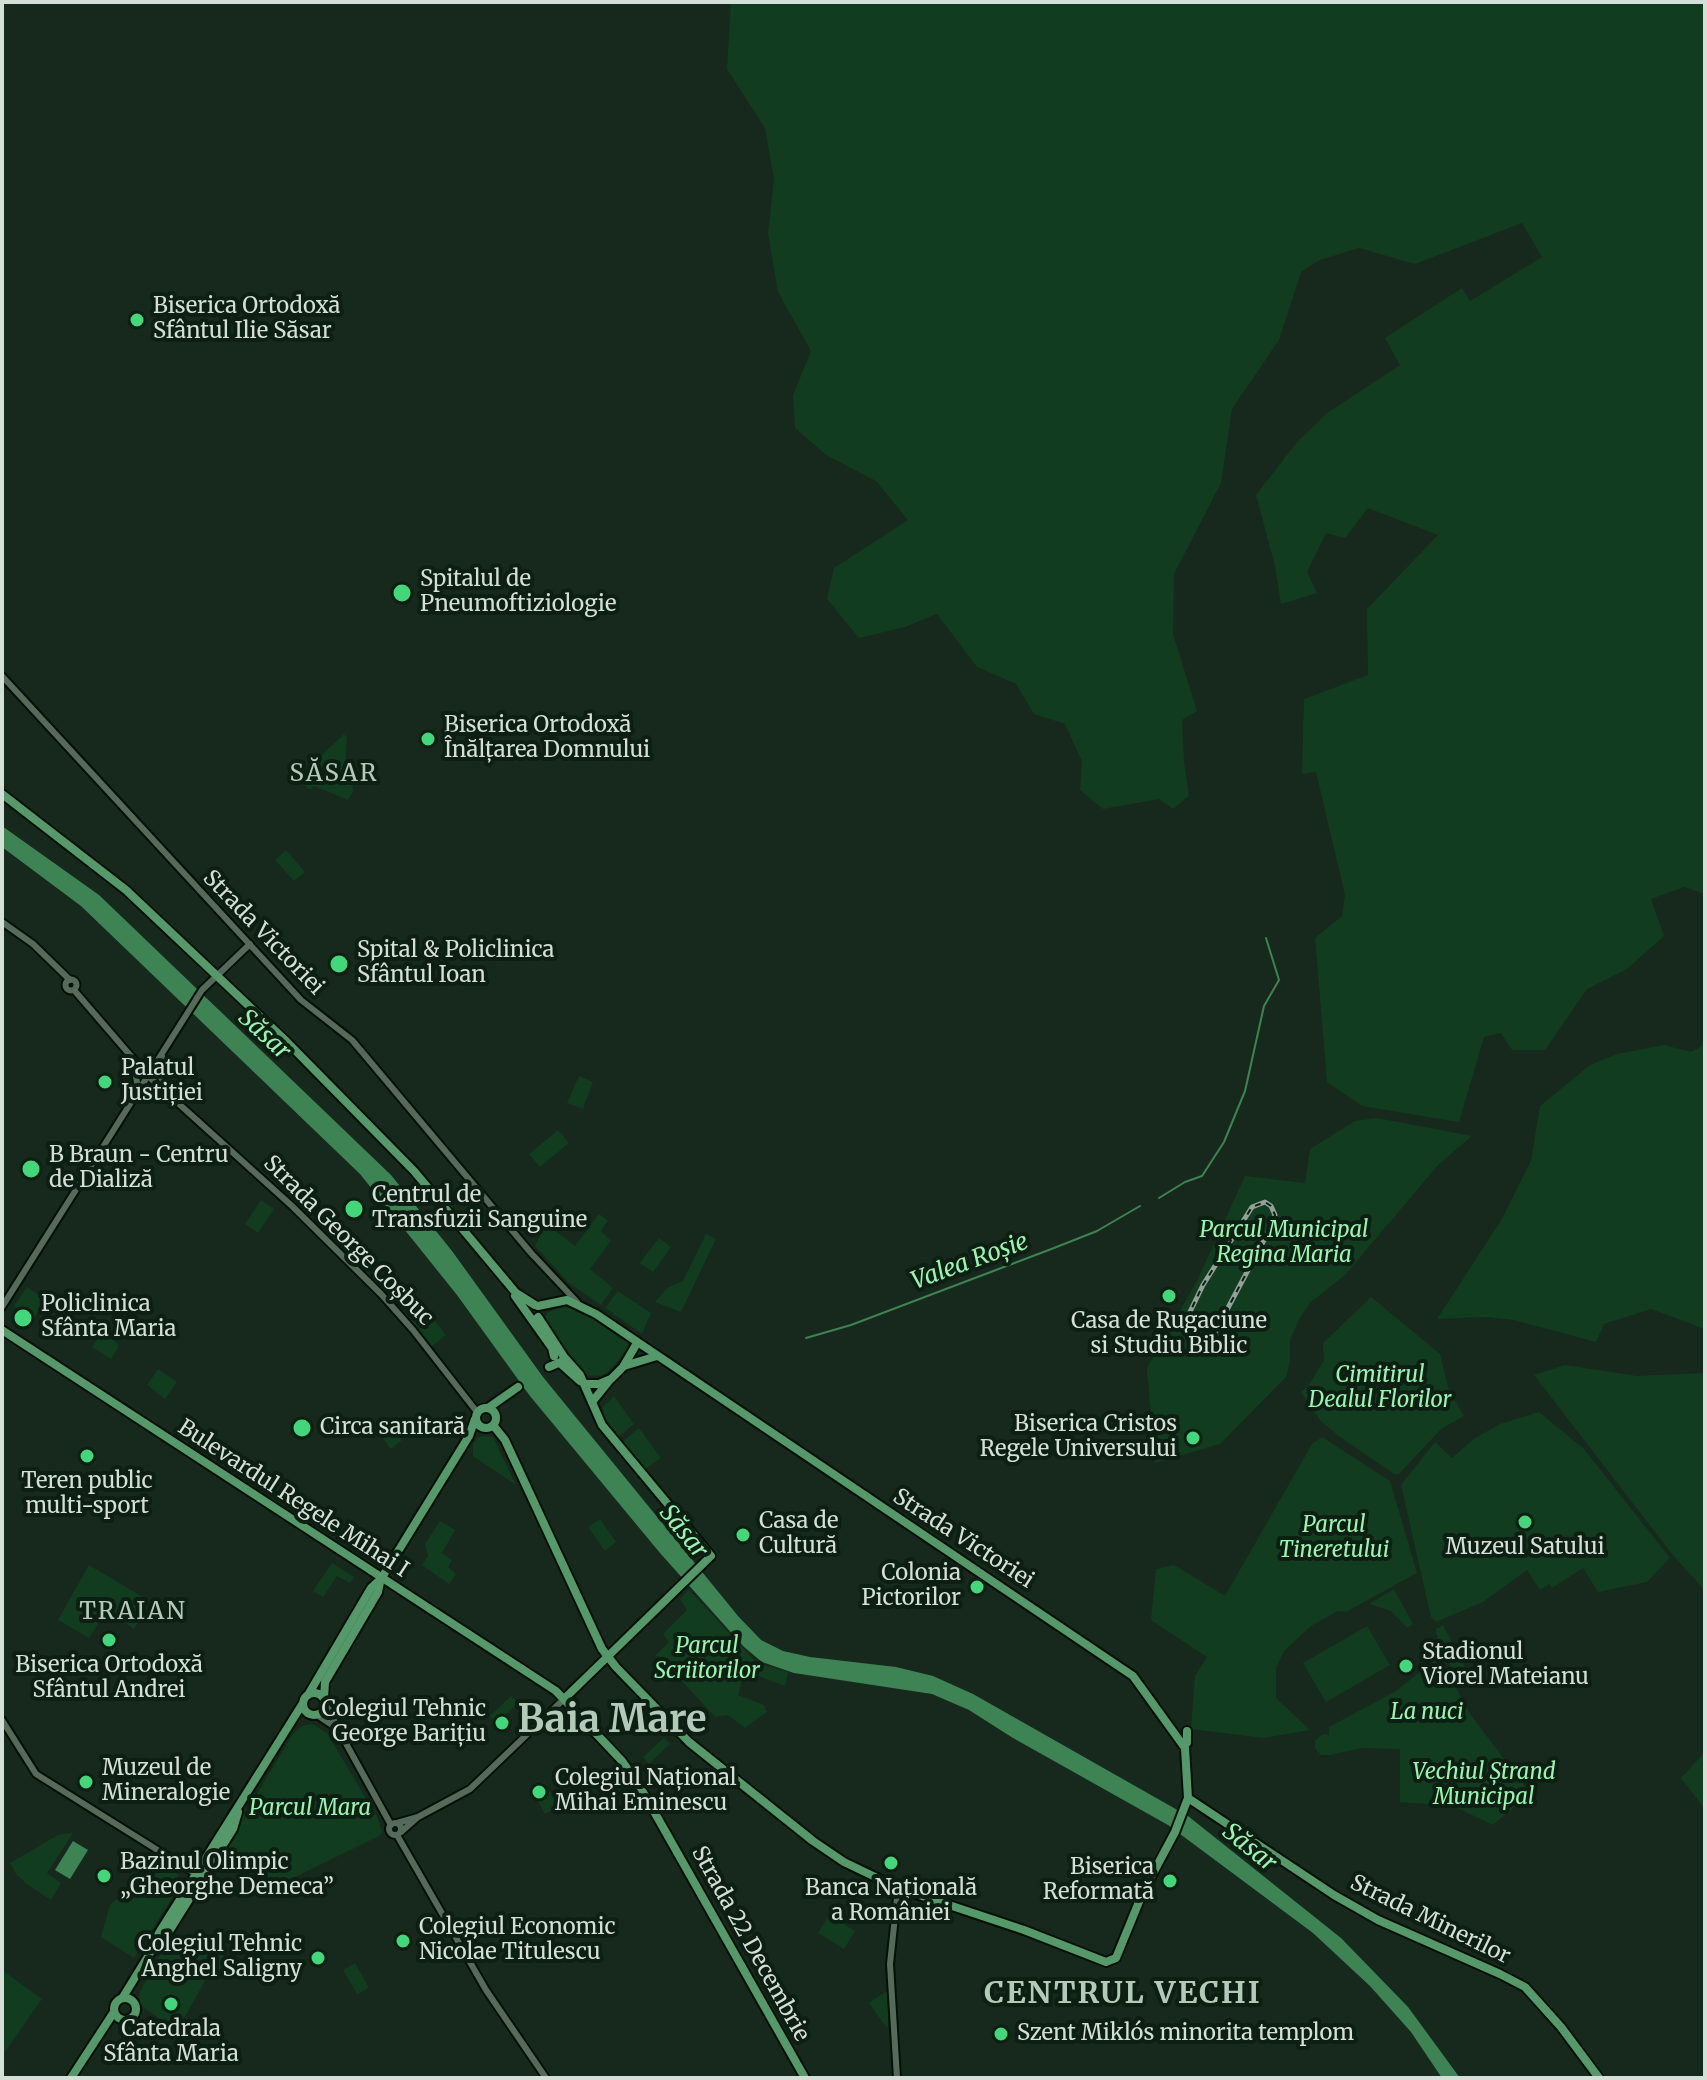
<!DOCTYPE html>
<meta charset="utf-8">
<style>
body{margin:0}
#map{position:relative;width:1707px;height:2080px;overflow:hidden;background:#17291c;font-family:Merriweather,serif}
canvas{display:block}
.frame{position:absolute;inset:0;border:4px solid #d4dfd7;pointer-events:none}
</style>
<div id="map">
<canvas width="1707" height="2080"></canvas>
<div class="frame"></div>
</div>
<script>
const c = document.querySelector('canvas').getContext('2d');
c.lineJoin = 'round';
function fill(path, color) { c.fillStyle = color; c.fill(path, 'evenodd'); }
const toPath = rows => new Path2D(rows.map(r => 'M' + r).join(''));
function trace(path, color, width, dash) { c.strokeStyle = color; c.lineWidth = width; c.lineCap = dash ? 'butt' : 'round'; c.setLineDash(dash || []); c.stroke(path); }
function label(font, color, halo, rows, align = 'center') {
  c.font = font + ' Merriweather,serif'; c.lineWidth = 8; c.setLineDash([]); c.textBaseline = 'middle'; c.strokeStyle = halo; c.fillStyle = color; for (const [text, x, y, turn = 0] of rows) {
    c.save(); c.translate(x, y); c.rotate((+turn || 0) * Math.PI / 180); c.textAlign = isNaN(turn) ? turn : align; if (halo) c.strokeText(text, 0, 0); c.fillText(text, 0, 0); c.restore();
  }
}
fill(toPath([
 [731,2,1705,2,1705,894,1684,887,1651,899,1664,936,1627,969,1587,989,1545,1050,1512,1050,1501,1033,1484,1037,1459,1122,1362,1106,1327,1082,1315,938,1342,916,1345,895,1316,772,1302,774,1304,699,1368,675,1367,609,1438,535,1368,508,1345,538,1326,533,1307,572,1317,593,1281,604,1275,566,1256,495,1297,442,1327,413,1400,365,1385,338,1462,288,1470,301,1542,257,1522,223,1415,264,1359,248,1320,260,1301,272,1279,340,1232,409,1221,483,1174,574,1173,634,1197,711,1182,720,1184,762,1189,796,1173,809,1159,799,1103,809,1080,790,1082,761,1065,724,1034,714,1016,684,977,667,937,614,905,627,859,638,827,599,834,568,908,520,876,481,826,455,795,428,793,395,811,351,778,292,768,234,774,179,765,128,727,69],
 [344,734,347,738,345,769,351,772,353,791,348,800,314,786,310,790,297,779],
 [286,850,305,872,294,881,275,860],
 [1705,1027,1705,1329,1651,1309,1604,1324,1596,1342,1514,1320,1487,1317,1437,1319,1502,1219,1531,1161,1540,1106,1590,1065,1617,1054,1664,1045,1691,1052,1702,1046],
 [579,1076,593,1082,583,1109,567,1103],
 [1377,1118,1472,1136,1439,1164,1345,1275,1311,1302,1300,1317,1290,1340,1290,1361,1286,1377,1220,1444,1155,1463,1147,1368,1197,1281,1245,1176,1305,1183,1310,1149,1355,1121],
 [558,1130,569,1143,540,1167,529,1154],
 [261,1200,274,1209,258,1233,245,1224],
 [599,1214,608,1220,601,1231,611,1241,590,1269,613,1288,601,1305,569,1283,535,1246,540,1235,540,1219,575,1246],
 [706,1234,716,1239,681,1312,655,1302,667,1288,683,1281],
 [659,1238,671,1247,653,1272,640,1263],
 [27,1287,46,1300,34,1319,14,1306],
 [618,1291,651,1313,642,1334,605,1308],
 [1371,1297,1440,1354,1449,1390,1464,1416,1441,1429,1399,1474,1394,1474,1340,1437,1321,1421,1301,1392,1309,1385,1324,1360,1323,1343],
 [562,1306,580,1310,628,1343,626,1352,609,1371,600,1376,586,1375,544,1321,547,1313],
 [426,1310,446,1335,431,1347,411,1321],
 [102,1332,117,1343,118,1348,111,1359,92,1347],
 [1565,1365,1637,1376,1705,1373,1705,1591,1672,1554,1534,1375],
 [158,1369,177,1382,165,1399,147,1385],
 [614,1396,634,1424,618,1437,604,1417,603,1407],
 [1539,1412,1584,1449,1670,1558,1647,1582,1598,1592,1583,1568,1552,1588,1549,1584,1540,1590,1527,1570,1483,1602,1436,1622,1431,1617,1401,1485,1435,1442,1452,1458,1475,1438,1500,1424],
 [385,1418,402,1440,391,1449,374,1427],
 [639,1428,661,1458,644,1470,622,1442],
 [485,1436,493,1437,516,1485,473,1456,473,1445,478,1437],
 [1322,1437,1390,1481,1417,1573,1346,1612,1338,1611,1311,1626,1284,1651,1276,1668,1276,1698,1310,1730,1264,1738,1191,1729,1195,1676,1207,1657,1151,1620,1156,1569,1174,1565,1225,1596,1312,1444],
 [600,1519,616,1542,605,1551,588,1527],
 [440,1521,455,1530,442,1553,452,1560,448,1567,456,1574,449,1584,422,1565,428,1556,425,1544],
 [332,1563,354,1577,350,1583,337,1576,323,1597,313,1591],
 [89,1565,148,1600,142,1610,144,1612,134,1629,106,1611,89,1638,58,1620],
 [1394,1589,1413,1624,1407,1628,1391,1611,1369,1604],
 [689,1590,757,1663,788,1672,785,1686,745,1671,738,1695,764,1705,767,1712,745,1728,728,1715,715,1717,660,1657,655,1656,669,1642,663,1634,687,1610,680,1599],
 [1443,1625,1468,1673,1457,1680,1437,1636,1436,1629],
 [1367,1626,1390,1665,1326,1702,1303,1663],
 [1437,1652,1470,1714,1529,1792,1528,1796,1493,1825,1447,1803,1441,1805,1400,1802,1400,1749,1362,1748,1330,1755,1321,1755,1315,1748,1315,1741,1320,1736,1324,1734,1329,1735,1329,1727,1396,1691,1426,1667],
 [511,1696,518,1703,497,1723,490,1716],
 [312,1724,327,1733,377,1817,382,1832,379,1836,291,1879,269,1885,228,1862,226,1851,229,1840,293,1734,302,1726],
 [664,1738,670,1744,649,1764,643,1757],
 [1705,1752,1705,1809,1681,1778],
 [544,1782,558,1807,545,1814,531,1789],
 [73,1833,47,1873,61,1883,51,1900,28,1885,16,1874,10,1863,58,1835],
 [162,1865,177,1874,181,1884,134,1958,101,1937,110,1905,117,1899,124,1903,142,1874,152,1880],
 [829,1915,855,1931,844,1949,818,1933],
 [166,1943,226,1944,221,1952,227,1964,205,1981,183,2020,173,2028,140,2005,139,1994],
 [355,1963,369,1988,357,1994,343,1970],
 [2,1970,42,1999,2,2056],
 [885,1992,888,1992,888,2027,886,2027,869,2003]
]), '#113c20');
fill(toPath([
 [2,826,99,895,391,1175,452,1251,543,1377,738,1616,761,1640,783,1651,810,1657,896,1667,933,1676,973,1694,1188,1816,1341,1938,1408,2007,1460,2078,1442,2078,1411,2032,1370,1986,1313,1933,1168,1825,1013,1738,969,1710,932,1694,794,1673,762,1662,744,1647,660,1553,530,1396,457,1295,360,1174,81,906,2,847],
 [73,1841,88,1850,70,1879,55,1870]
]), '#3e8353');
trace(toPath([
 [1159,1198,1185,1182,1202,1176,1224,1142,1245,1091,1264,1006,1279,980,1266,938],
 [806,1338,851,1325,1054,1248,1097,1231,1140,1206]
]), '#3e8353', 2);
const minor = toPath([
 [2,676,301,1000,352,1040,531,1253,577,1302],
 [2,922,33,944,70,980],
 '65.5 985a5.5 5.5 0 1 1 11 0a5.5 5.5 0 1 1-11 0Z',
 [74,990,148,1076,292,1206,381,1294,413,1330,477,1412],
 [162,1056,161,1077,165,1088],
 [134,1063,137,1083,134,1095],
 [2,1307,202,990,250,944],
 [325,1700,338,1729,391,1825],
 [317,1715,338,1729],
 [2,1720,36,1774,199,1876],
 '389 1829a6 6 0 1 1 12 0a6 6 0 1 1-12 0Z',
 [397,1823,418,1817,470,1789,564,1699],
 [401,1832,418,1817],
 [397,1835,486,1990,546,2078],
 [897,2078,890,1964,898,1888]
]);
const major = toPath([
 [2,794,126,890,286,1041,414,1171,516,1293,535,1305],
 [515,1296,552,1348,554,1356],
 [538,1317,564,1357,580,1375,602,1425,711,1556,564,1699],
 [2,1330,556,1691,622,1761,639,1785,805,2078],
 [560,1363,580,1381],
 [624,1366,657,1356],
 [549,1367,563,1361],
 [584,1384,599,1384,611,1379,623,1367,637,1343],
 [592,1402,609,1381],
 '476 1418a10 10 0 1 1 20 0a10 10 0 1 1-20 0Z',
 [488,1408,518,1387],
 [493,1425,505,1440,602,1649,616,1667,689,1742,813,1841,844,1862,898,1888,1024,1930,1106,1962,1116,1958,1143,1892,1175,1832,1188,1798,1185,1748,1133,1676,596,1314,567,1300,538,1306],
 '303 1704a11 11 0 1 1 22 0a11 11 0 1 1-22 0Z',
 [308,1695,371,1588,381,1579,469,1436,475,1419],
 [324,1698,325,1682,378,1592,380,1582],
 [1183,1745,1187,1743,1187,1731],
 [1188,1798,1334,1895,1378,1920,1500,1974,1525,1987,1561,2027,1599,2078],
 [154,1950,163,1941,233,1829,238,1812],
 [123,1997,150,1953,157,1936,303,1703],
 '114 2009a11 11 0 1 1 22 0a11 11 0 1 1-22 0Z',
 [71,2078,114,2012]
]);
trace(minor, '#021106', 10);
trace(major, '#021106', 12);
trace(minor, '#566a5a', 6);
trace(major, '#55996a', 8);
const rail = toPath([
 [1187,1318,1203,1285,1252,1207,1265,1202,1271,1206,1275,1215,1272,1225,1213,1336,1204,1344,1198,1345]
]);
trace(rail, '#93a197', 5);
trace(rail, '#0d1f12', 2, [6]);
for (const [x, y, r, color] of [
 [137,320,8,"#42d77b"],
 [402,593,10,"#42d77b"],
 [428,739,8,"#42d77b"],
 [339,964,10,"#42d77b"],
 [105,1082,8,"#42d77b"],
 [31,1169,10,"#42d77b"],
 [354,1209,10,"#42d77b"],
 [1169,1296,8,"#42d77b"],
 [23,1318,10,"#42d77b"],
 [302,1428,10,"#42d77b"],
 [1193,1438,8,"#42d77b"],
 [87,1456,8,"#42d77b"],
 [1525,1522,8,"#42d77b"],
 [743,1535,8,"#42d77b"],
 [977,1587,8,"#42d77b"],
 [109,1640,8,"#42d77b"],
 [1406,1666,8,"#42d77b"],
 [502,1723,8,"#42d77b"],
 [86,1782,8,"#42d77b"],
 [539,1792,8,"#42d77b"],
 [891,1863,8,"#42d77b"],
 [104,1876,8,"#42d77b"],
 [1170,1881,8,"#42d77b"],
 [403,1941,8,"#42d77b"],
 [318,1958,8,"#42d77b"],
 [171,2004,8,"#42d77b"],
 [1001,2034,8,"#42d77b"]
]) { const dot = new Path2D(); dot.arc(x, y, r, 0, 2 * Math.PI); c.fillStyle = color; c.fill(dot); trace(dot, '#0d1f12', 3); }
label('22px', '#d4dfd7', '#0d1f12', [
 ["Biserica Ortodoxă",153,307],
 ["Sfântul Ilie Săsar",153,332],
 ["Spitalul de",420,580],
 ["Pneumoftiziologie",420,605],
 ["Biserica Ortodoxă",444,726],
 ["Înălțarea Domnului",444,751],
 ["Spital & Policlinica",357,951],
 ["Sfântul Ioan",357,976],
 ["Palatul",121,1069],
 ["Justiției",121,1094],
 ["B Braun - Centru",49,1156],
 ["de Dializă",49,1181],
 ["Centrul de",372,1196],
 ["Transfuzii Sanguine",372,1221],
 ["Policlinica",41,1305],
 ["Sfânta Maria",41,1330],
 ["Casa de Rugaciune",1169,1322,"center"],
 ["si Studiu Biblic",1169,1347,"center"],
 ["Biserica Cristos",1177,1425,"right"],
 ["Regele Universului",1177,1450,"right"],
 ["Circa sanitară",320,1428],
 ["Teren public",87,1482,"center"],
 ["multi-sport",87,1507,"center"],
 ["Casa de",759,1522],
 ["Cultură",759,1547],
 ["Muzeul Satului",1525,1548,"center"],
 ["Colonia",961,1574,"right"],
 ["Pictorilor",961,1599,"right"],
 ["Stadionul",1422,1653],
 ["Viorel Mateianu",1422,1678],
 ["Biserica Ortodoxă",109,1666,"center"],
 ["Sfântul Andrei",109,1691,"center"],
 ["Colegiul Tehnic",486,1710,"right"],
 ["George Barițiu",486,1735,"right"],
 ["Muzeul de",102,1769],
 ["Mineralogie",102,1794],
 ["Colegiul Național",555,1779],
 ["Mihai Eminescu",555,1804],
 ["Bazinul Olimpic",120,1863],
 ["„Gheorghe Demeca”",120,1888],
 ["Biserica",1154,1868,"right"],
 ["Reformată",1154,1893,"right"],
 ["Banca Națională",891,1889,"center"],
 ["a României",891,1914,"center"],
 ["Colegiul Economic",419,1928],
 ["Nicolae Titulescu",419,1953],
 ["Colegiul Tehnic",302,1945,"right"],
 ["Anghel Saligny",302,1970,"right"],
 ["Catedrala",171,2030,"center"],
 ["Sfânta Maria",171,2055,"center"],
 ["Szent Miklós minorita templom",1017,2034]
], 'left');
label('22px', '#d4dfd7', '#0d1f12', [
 ["Strada Victoriei",263,933,46],
 ["Strada George Coșbuc",348,1241,45],
 ["Bulevardul Regele Mihai I",293,1499,33],
 ["Strada Victoriei",963,1539,33],
 ["Strada Minerilor",1430,1920,26],
 ["Strada 22 Decembrie",750,1944,61]
]);
label('italic 22px', '#96f6b1', '#0d1f12', [
 ["Parcul Municipal",1284,1231],
 ["Regina Maria",1284,1256],
 ["Cimitirul",1380,1376],
 ["Dealul Florilor",1380,1401],
 ["Parcul",1334,1526],
 ["Tineretului",1334,1551],
 ["Parcul",707,1647],
 ["Scriitorilor",707,1672],
 ["La nuci",1427,1713],
 ["Vechiul Ștrand",1484,1773],
 ["Municipal",1484,1798],
 ["Parcul Mara",310,1809]
]);
c.letterSpacing = '2px';
label('24px', '#b4cab9', '#0d1f12', [
 ["SĂSAR",334,774],
 ["TRAIAN",133,1612]
]);
c.letterSpacing = '0px';
label('italic 24px', '#96f6b1', '#0d1f12', [
 ["Săsar",264,1035,43],
 ["Valea Roșie",970,1262,-20],
 ["Săsar",683,1532,51],
 ["Săsar",1249,1848,39]
]);
c.letterSpacing = '2px';
label('bold 30px', '#b4cab9', '#0d1f12', [
 ["CENTRUL VECHI",1123,1995]
]);
c.letterSpacing = '0px';
label('bold 38px', '#b4cab9', '#0d1f12', [
 ["Baia Mare",612,1721]
]);
</script>
